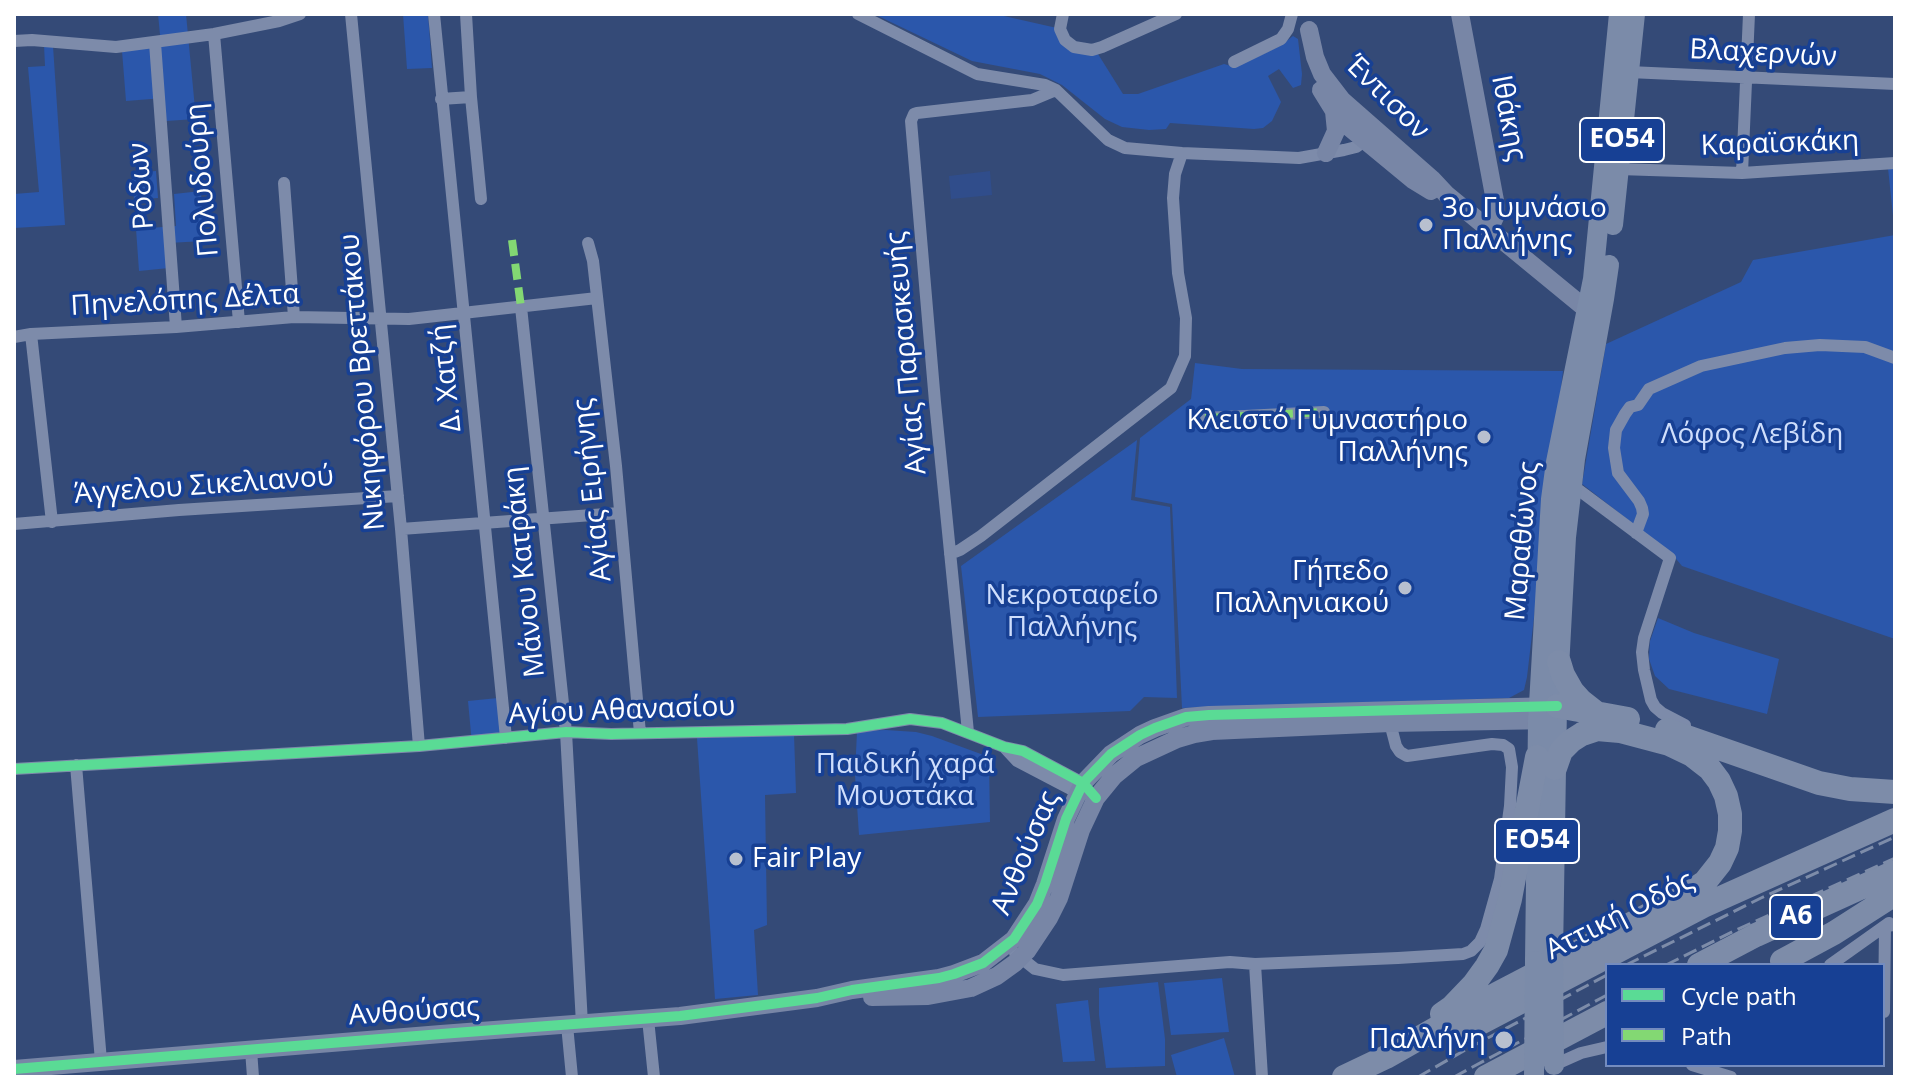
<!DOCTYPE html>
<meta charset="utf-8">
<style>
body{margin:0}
#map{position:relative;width:1909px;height:1091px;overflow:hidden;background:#344a77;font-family:"Open Sans",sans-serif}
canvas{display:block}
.frame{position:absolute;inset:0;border:16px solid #fff;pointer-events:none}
.legend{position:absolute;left:1605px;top:963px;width:280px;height:104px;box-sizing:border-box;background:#174094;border:2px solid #748cbf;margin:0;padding:10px 14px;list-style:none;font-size:24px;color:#fff}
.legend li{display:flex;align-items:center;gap:16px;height:40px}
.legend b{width:40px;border:2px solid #748cbf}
</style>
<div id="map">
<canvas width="1909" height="1091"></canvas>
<div class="frame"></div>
<ul class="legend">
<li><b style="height:10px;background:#5adb95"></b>Cycle path</li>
<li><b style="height:10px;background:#83d873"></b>Path</li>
</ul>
</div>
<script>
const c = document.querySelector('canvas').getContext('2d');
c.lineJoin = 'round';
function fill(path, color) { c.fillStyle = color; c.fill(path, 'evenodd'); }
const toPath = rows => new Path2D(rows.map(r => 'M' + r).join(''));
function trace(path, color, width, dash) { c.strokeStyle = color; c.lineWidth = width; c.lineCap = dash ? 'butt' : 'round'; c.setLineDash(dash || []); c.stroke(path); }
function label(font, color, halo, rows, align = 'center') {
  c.font = font + ' "Open Sans",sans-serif'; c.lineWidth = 7; c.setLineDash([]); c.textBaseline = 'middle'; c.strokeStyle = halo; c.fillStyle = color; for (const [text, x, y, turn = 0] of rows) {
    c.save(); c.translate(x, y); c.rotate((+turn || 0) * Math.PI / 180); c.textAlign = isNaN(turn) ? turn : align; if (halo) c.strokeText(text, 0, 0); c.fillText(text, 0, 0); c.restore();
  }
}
fill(toPath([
 [158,14,186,14,196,119,166,121,164,98,126,101,122,51,161,45],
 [403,14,428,14,432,68,407,69],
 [874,14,995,14,1057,28,1059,38,1098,54,1123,94,1138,94,1224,64,1235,67,1280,46,1293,36,1298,39,1302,74,1301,85,1293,88,1279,69,1268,76,1281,102,1272,121,1263,128,1254,129,1170,123,1166,129,1149,130,1122,127,1105,119,1062,85,1040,74,972,61],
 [44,45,53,46,65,225,14,228,14,194,39,192,28,67,45,66],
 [1888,168,1895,168,1895,639,1682,566,1672,554,1582,484,1606,344,1741,282,1753,260,1895,235],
 [156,171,158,198,134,200,132,173],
 [201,191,204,241,168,243,169,268,139,271,136,229,176,226,174,194],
 [1195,363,1242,369,1563,371,1527,677,1524,690,1509,698,1182,708,1172,504,1135,497,1140,438,1191,399],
 [1137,440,1131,500,1170,507,1177,698,1144,697,1130,711,978,717,961,566],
 [1658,618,1694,633,1779,659,1767,714,1669,689,1655,676,1649,659,1650,641],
 [498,698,503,741,472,744,468,701],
 [886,730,916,732,932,736,989,757,990,822,859,835,855,775,857,731],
 [794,734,796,793,765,795,767,925,754,930,758,995,715,999,697,738],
 [1222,978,1229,1032,1171,1035,1164,983],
 [1158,982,1165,1039,1165,1066,1106,1068,1099,1015,1099,988],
 [1088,1000,1095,1061,1063,1062,1056,1004],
 [1224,1038,1235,1077,1177,1077,1171,1055]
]), '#2b57ab');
fill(toPath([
 [990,171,992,195,951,199,949,176]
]), '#304d8b');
trace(toPath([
 [351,14,401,529,419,746],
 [434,14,506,738],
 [466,14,471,97,481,199],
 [858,14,977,74,1045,85,1056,90,1108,140,1125,148,1182,153,1299,158,1344,150,1356,147,1369,138],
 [1063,14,1060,29,1065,40,1074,47,1092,50,1102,47,1176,14],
 [214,34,239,322],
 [14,41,32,40,116,47,214,34,279,21,300,14],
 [155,43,176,327],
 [1234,62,1281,39,1288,29,1292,14],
 [1629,72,1895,84],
 [441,99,471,97],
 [1619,169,1742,173,1895,163],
 [1742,173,1749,14],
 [284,183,294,317],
 [588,243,593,261,616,466,640,733],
 [521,307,566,732,582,1024],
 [31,334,52,522],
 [14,337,31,334,176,327,294,317,409,319,597,298],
 [1205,418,1324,412],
 [1572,485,1670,558,1644,638,1642,652,1644,670,1651,700,1655,707,1662,713,1685,725],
 [14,524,179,510,398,496],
 [401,529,620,513],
 [1636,533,1643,514,1642,508,1639,501,1618,473,1614,448,1616,430,1625,414,1630,407,1638,405,1649,389,1701,366,1785,348,1820,345,1865,347,1895,358],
 [950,554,960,550,981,536,1171,388,1185,356,1186,318,1178,273,1173,198,1175,174,1182,153],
 [968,732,935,402,911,121,914,114,917,113,1032,100,1056,90],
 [1004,747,1017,761,1082,795],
 [76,765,101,1061],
 [14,769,419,746,566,732,611,734,847,729,910,719,942,723,1004,747,1023,751,1083,783,1086,786],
 [1015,953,1035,969,1063,975,1230,962,1255,964,1398,958,1463,954,1471,951,1480,942,1486,929,1500,879,1510,806,1512,767,1509,749,1503,745,1492,744,1407,756,1400,752,1396,746,1390,723],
 [1255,964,1262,1077],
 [1830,965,1889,923],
 [1884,1012,1885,926,1895,925],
 [648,1019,654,1077],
 [567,1025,572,1077],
 [251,1050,253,1077],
 [1554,1065,1581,1053,1607,1047],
 [1692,1065,1731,1077]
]), '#7d8baa', 12);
trace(toPath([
 [1460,14,1496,206,1496,215,1489,230],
 [1309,30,1315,57,1322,74,1342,100,1432,179,1446,194,1597,318],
 [1321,90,1334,111,1350,128,1413,180,1431,191],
 [1326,153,1336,131,1334,111],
 [872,997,928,996,971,988,997,976,1015,963,1027,951,1049,918,1059,898,1081,830,1096,798,1114,776,1136,758,1177,739,1194,734,1212,731,1390,723,1551,720],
 [14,1069,441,1034,680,1016,817,998,852,990,939,978,954,974,983,963,1014,939,1037,904,1045,884,1066,819,1083,783,1111,754,1140,735,1155,728,1186,717,1209,715,1554,706]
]), '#7886a6', 18);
trace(toPath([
 [1613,225,1635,14],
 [1553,955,1557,706,1566,537,1575,459,1604,299,1609,265],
 [1535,961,1538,721,1551,499,1556,462,1593,279,1619,14]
]), '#7b8ba9', 20);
trace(toPath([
 [1559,662,1563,675,1572,691,1581,701,1595,712],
 [1557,706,1628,719],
 [1667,730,1819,783,1850,789,1895,792],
 [1782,961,1834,933,1895,894],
 [1699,965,1756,935,1895,872],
 [1442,1014,1452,1007,1474,984,1487,966,1496,950,1510,899,1537,757],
 [1459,1034,1703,906,1895,820],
 [1344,1077,1386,1057,1497,994,1683,897,1705,882,1720,863,1727,848,1730,831,1730,814,1726,796,1719,781,1710,769,1692,755,1669,744,1620,731,1597,729,1582,734,1571,741,1561,751,1555,768],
 [1486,1077,1607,1013]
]), '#7d8ca9', 24);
trace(toPath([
 [1626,965,1761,898,1895,837],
 [1666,965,1736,930,1895,858],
 [1418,1077,1467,1049,1607,975],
 [1454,1077,1607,995]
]), '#7d8ca9', 3, [14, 6]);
trace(toPath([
 [1553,955,1554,1065],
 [1534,1077,1535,961]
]), '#7b8ba9', 20);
trace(toPath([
 [512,240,521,307],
 [1205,418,1324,412]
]), '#83d873', 8, [16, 8]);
trace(toPath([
 [14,769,419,746,566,732,611,734,847,729,910,719,942,723,1004,747,1023,751,1083,783,1096,798],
 [14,1069,441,1034,680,1016,817,998,852,990,939,978,954,974,983,963,1014,939,1037,904,1045,884,1066,819,1083,783,1111,754,1140,735,1155,728,1186,717,1209,715,1557,706]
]), '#5adb95', 10);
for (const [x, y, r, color] of [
 [1426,225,8,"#b8c0cf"],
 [1484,437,8,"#b8c0cf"],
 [1405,588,8,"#b8c0cf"],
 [736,859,8,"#b8c0cf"],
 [1504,1040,10,"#b8c0cf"]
]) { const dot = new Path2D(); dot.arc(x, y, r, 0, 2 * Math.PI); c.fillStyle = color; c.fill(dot); trace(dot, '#174094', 3); }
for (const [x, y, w] of [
 [1622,140,84],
 [1537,841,84],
 [1796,917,52]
]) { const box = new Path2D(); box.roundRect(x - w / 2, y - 22, w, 44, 6); c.fillStyle = '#174094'; c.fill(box); trace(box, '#fff', 2); }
label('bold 26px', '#fff', null, [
 ["ΕΟ54",1622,140],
 ["ΕΟ54",1537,841],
 ["Α6",1796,917]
]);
label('28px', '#fff', '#174094', [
 ["Βλαχερνών",1763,54,3],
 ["Έντισον",1387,98,45],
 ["Ιθάκης",1508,118,79],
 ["Καραϊσκάκη",1780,144,-2],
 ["Πολυδούρη",203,180,-95],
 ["Ρόδων",142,186,-94],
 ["Πηνελόπης Δέλτα",185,301,-3],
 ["Αγίας Παρασκευής",907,353,-95],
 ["Δ. Χατζή",447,378,-96],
 ["Νικηφόρου Βρεττάκου",363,382,-95],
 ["Άγγελου Σικελιανού",204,486,-4],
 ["Αγίας Ειρήνης",593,490,-96],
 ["Μαραθώνος",1523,541,-85],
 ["Μάνου Κατράκη",525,572,-96],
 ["Αγίου Αθανασίου",622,711,-2],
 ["Ανθούσας",1026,853,-67],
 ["Αττική Οδός",1620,916,-27],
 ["Ανθούσας",414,1012,-4]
]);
label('28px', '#fff', '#174094', [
 ["3ο Γυμνάσιο",1442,209,"left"],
 ["Παλλήνης",1442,241,"left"],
 ["Κλειστό Γυμναστήριο",1468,421],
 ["Παλλήνης",1468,453],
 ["Γήπεδο",1389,572],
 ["Παλληνιακού",1389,604],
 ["Fair Play",752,859,"left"],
 ["Παλλήνη",1486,1040]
], 'right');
label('28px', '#cfdefc', '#174094', [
 ["Λόφος Λεβίδη",1752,435],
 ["Νεκροταφείο",1072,596],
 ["Παλλήνης",1072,628],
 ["Παιδική χαρά",905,765],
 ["Μουστάκα",905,797]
]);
</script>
